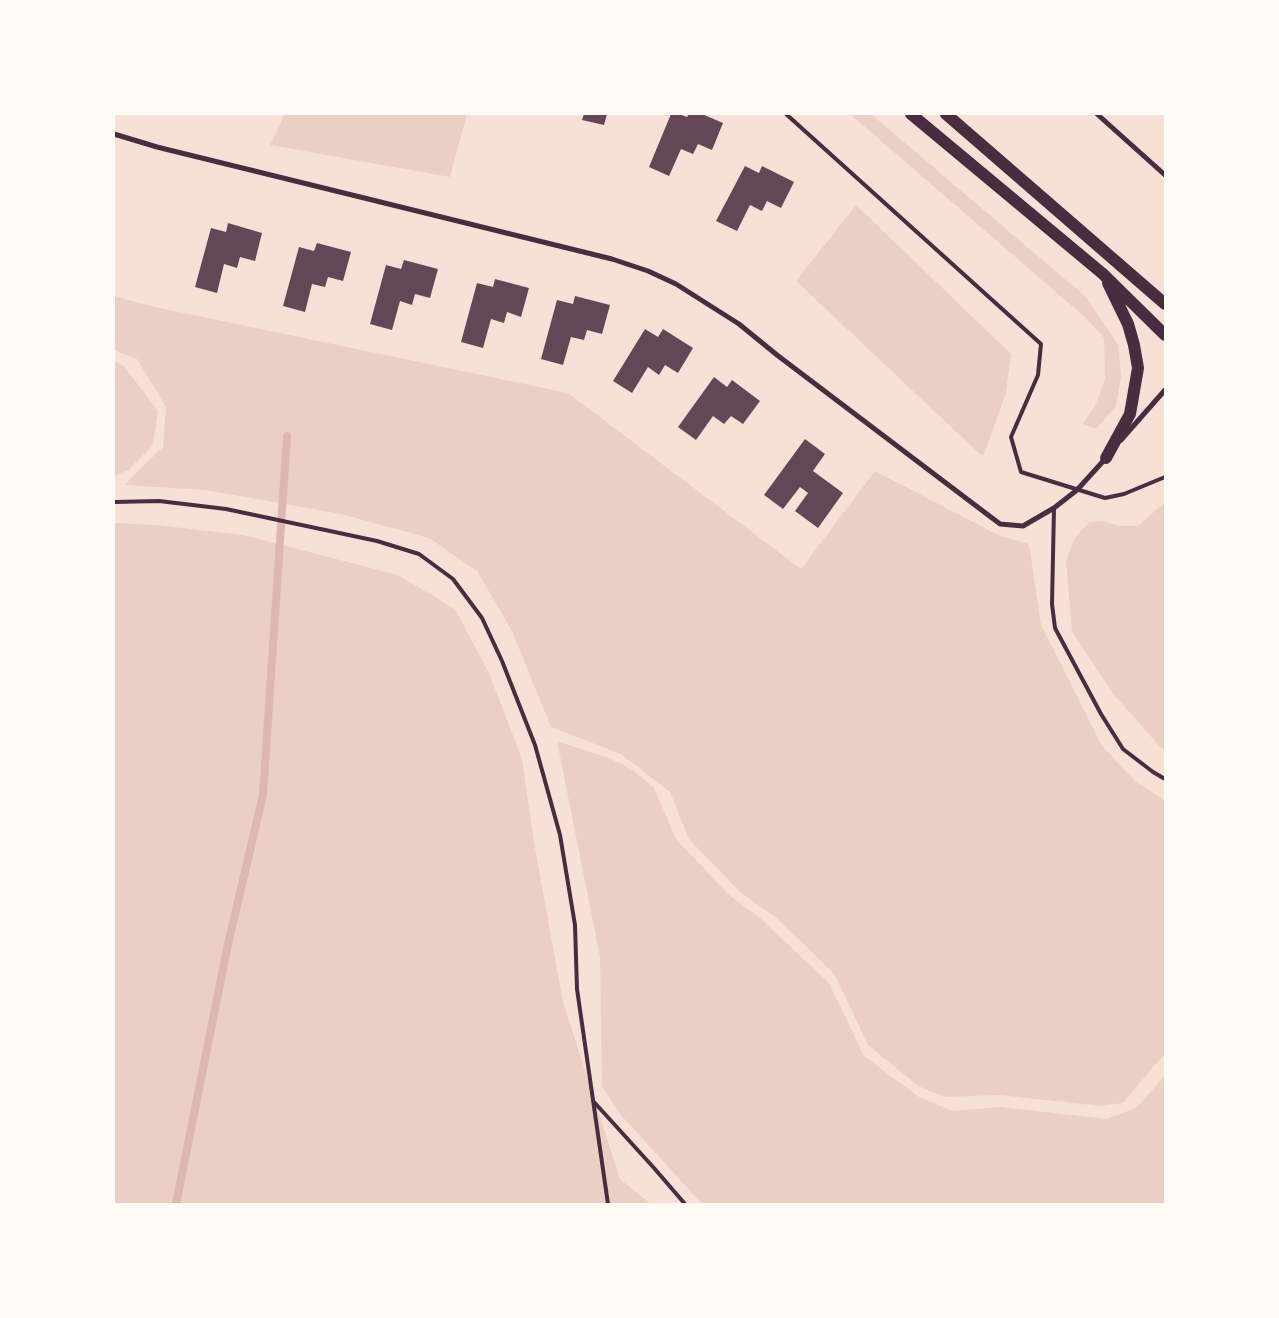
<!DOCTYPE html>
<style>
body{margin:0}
#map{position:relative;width:1279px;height:1318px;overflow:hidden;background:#f7e1d7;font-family:Cabin,sans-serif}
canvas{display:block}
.frame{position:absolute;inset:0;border:115px solid #fffaf5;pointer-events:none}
</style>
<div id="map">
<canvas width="1279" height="1318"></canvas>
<div class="frame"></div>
</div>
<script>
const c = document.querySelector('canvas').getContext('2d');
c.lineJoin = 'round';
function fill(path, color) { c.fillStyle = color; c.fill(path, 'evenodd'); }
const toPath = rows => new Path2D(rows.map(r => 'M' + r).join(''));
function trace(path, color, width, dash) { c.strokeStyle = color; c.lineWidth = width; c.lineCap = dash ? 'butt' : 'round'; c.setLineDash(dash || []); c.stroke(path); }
fill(toPath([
 [285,114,467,114,450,177,270,145],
 [850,114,871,114,1086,297,1118,344,1121,376,1116,406,1096,429,1083,424,1095,406,1105,379,1104,338,1087,319],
 [856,205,1011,354,1006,393,983,457,796,281],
 [114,296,155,307,568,393,801,569,875,471,1000,536,1029,544,1041,625,1102,746,1136,782,1165,800,1165,1053,1123,1103,1101,1106,999,1095,945,1097,918,1086,868,1045,835,975,780,921,739,891,689,839,670,792,621,754,551,727,512,631,477,571,429,538,341,514,205,490,124,485,163,447,166,407,137,359,114,350],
 [114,361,124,366,158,411,153,445,128,470,114,476],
 [1165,502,1165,750,1161,748,1111,691,1072,631,1066,561,1074,539,1089,522,1103,521,1120,526,1138,526],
 [114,523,156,525,243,535,398,575,455,609,489,673,522,759,534,842,563,1002,620,1179,651,1204,114,1204],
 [557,741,609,758,633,770,654,788,676,839,728,894,761,919,829,983,864,1056,919,1097,953,1111,1001,1107,1107,1119,1136,1108,1165,1076,1165,1204,702,1204,621,1115,602,1086,600,957]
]), '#ebcfc5');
trace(toPath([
 [176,1204,228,944,263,795,287,436]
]), '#dcb8b0', 8);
fill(toPath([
 [584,114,607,114,604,125,582,120],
 [671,114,679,114,687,117,689,114,702,114,723,123,712,150,698,144,693,154,681,149,669,176,649,167],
 [745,166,759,173,762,166,794,182,781,208,767,201,762,211,750,205,737,231,716,221],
 [228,223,262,233,255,261,240,257,237,268,224,264,217,293,195,287,211,228,226,232],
 [317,243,351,252,343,281,328,277,325,287,312,284,305,312,283,306,299,247,314,251],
 [404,260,438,269,430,298,415,294,412,305,400,301,392,330,370,324,386,265,401,269],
 [495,279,529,288,521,317,507,312,504,323,491,319,483,348,461,342,477,283,493,287],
 [575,296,610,305,602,334,587,330,584,340,571,337,563,365,541,359,557,300,573,304],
 [645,329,658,337,663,329,693,348,678,373,665,365,659,375,648,367,632,393,613,381],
 [714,377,727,387,732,380,760,401,743,424,731,416,724,424,713,416,696,440,678,427],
 [805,439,825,454,813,471,843,493,818,528,795,511,808,493,800,487,783,509,764,495]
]), '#644757');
trace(toPath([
 [786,114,1041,344,1038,375,1011,437,1021,472,1105,498,1124,494,1165,477],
 [114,502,159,501,226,509,377,541,419,554,453,579,482,618,502,661,535,745,560,835,575,925,577,989,608,1204],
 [1054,508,1052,604,1055,628,1101,714,1123,749,1153,772,1165,779],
 [594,1102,654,1168,685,1204]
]), '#4a2c40', 4);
trace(toPath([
 [1097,114,1165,175],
 [114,134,157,147,612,259,648,271,676,284,739,324,777,355,1000,524,1023,526,1054,508,1077,490,1106,458],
 [1121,440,1165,390]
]), '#4a2c40', 5);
trace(toPath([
 [911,114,1103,274,1165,335],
 [946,114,1165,304],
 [1106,458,1130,414,1138,368,1134,345,1128,324,1108,283]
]), '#4a2c40', 12);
</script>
